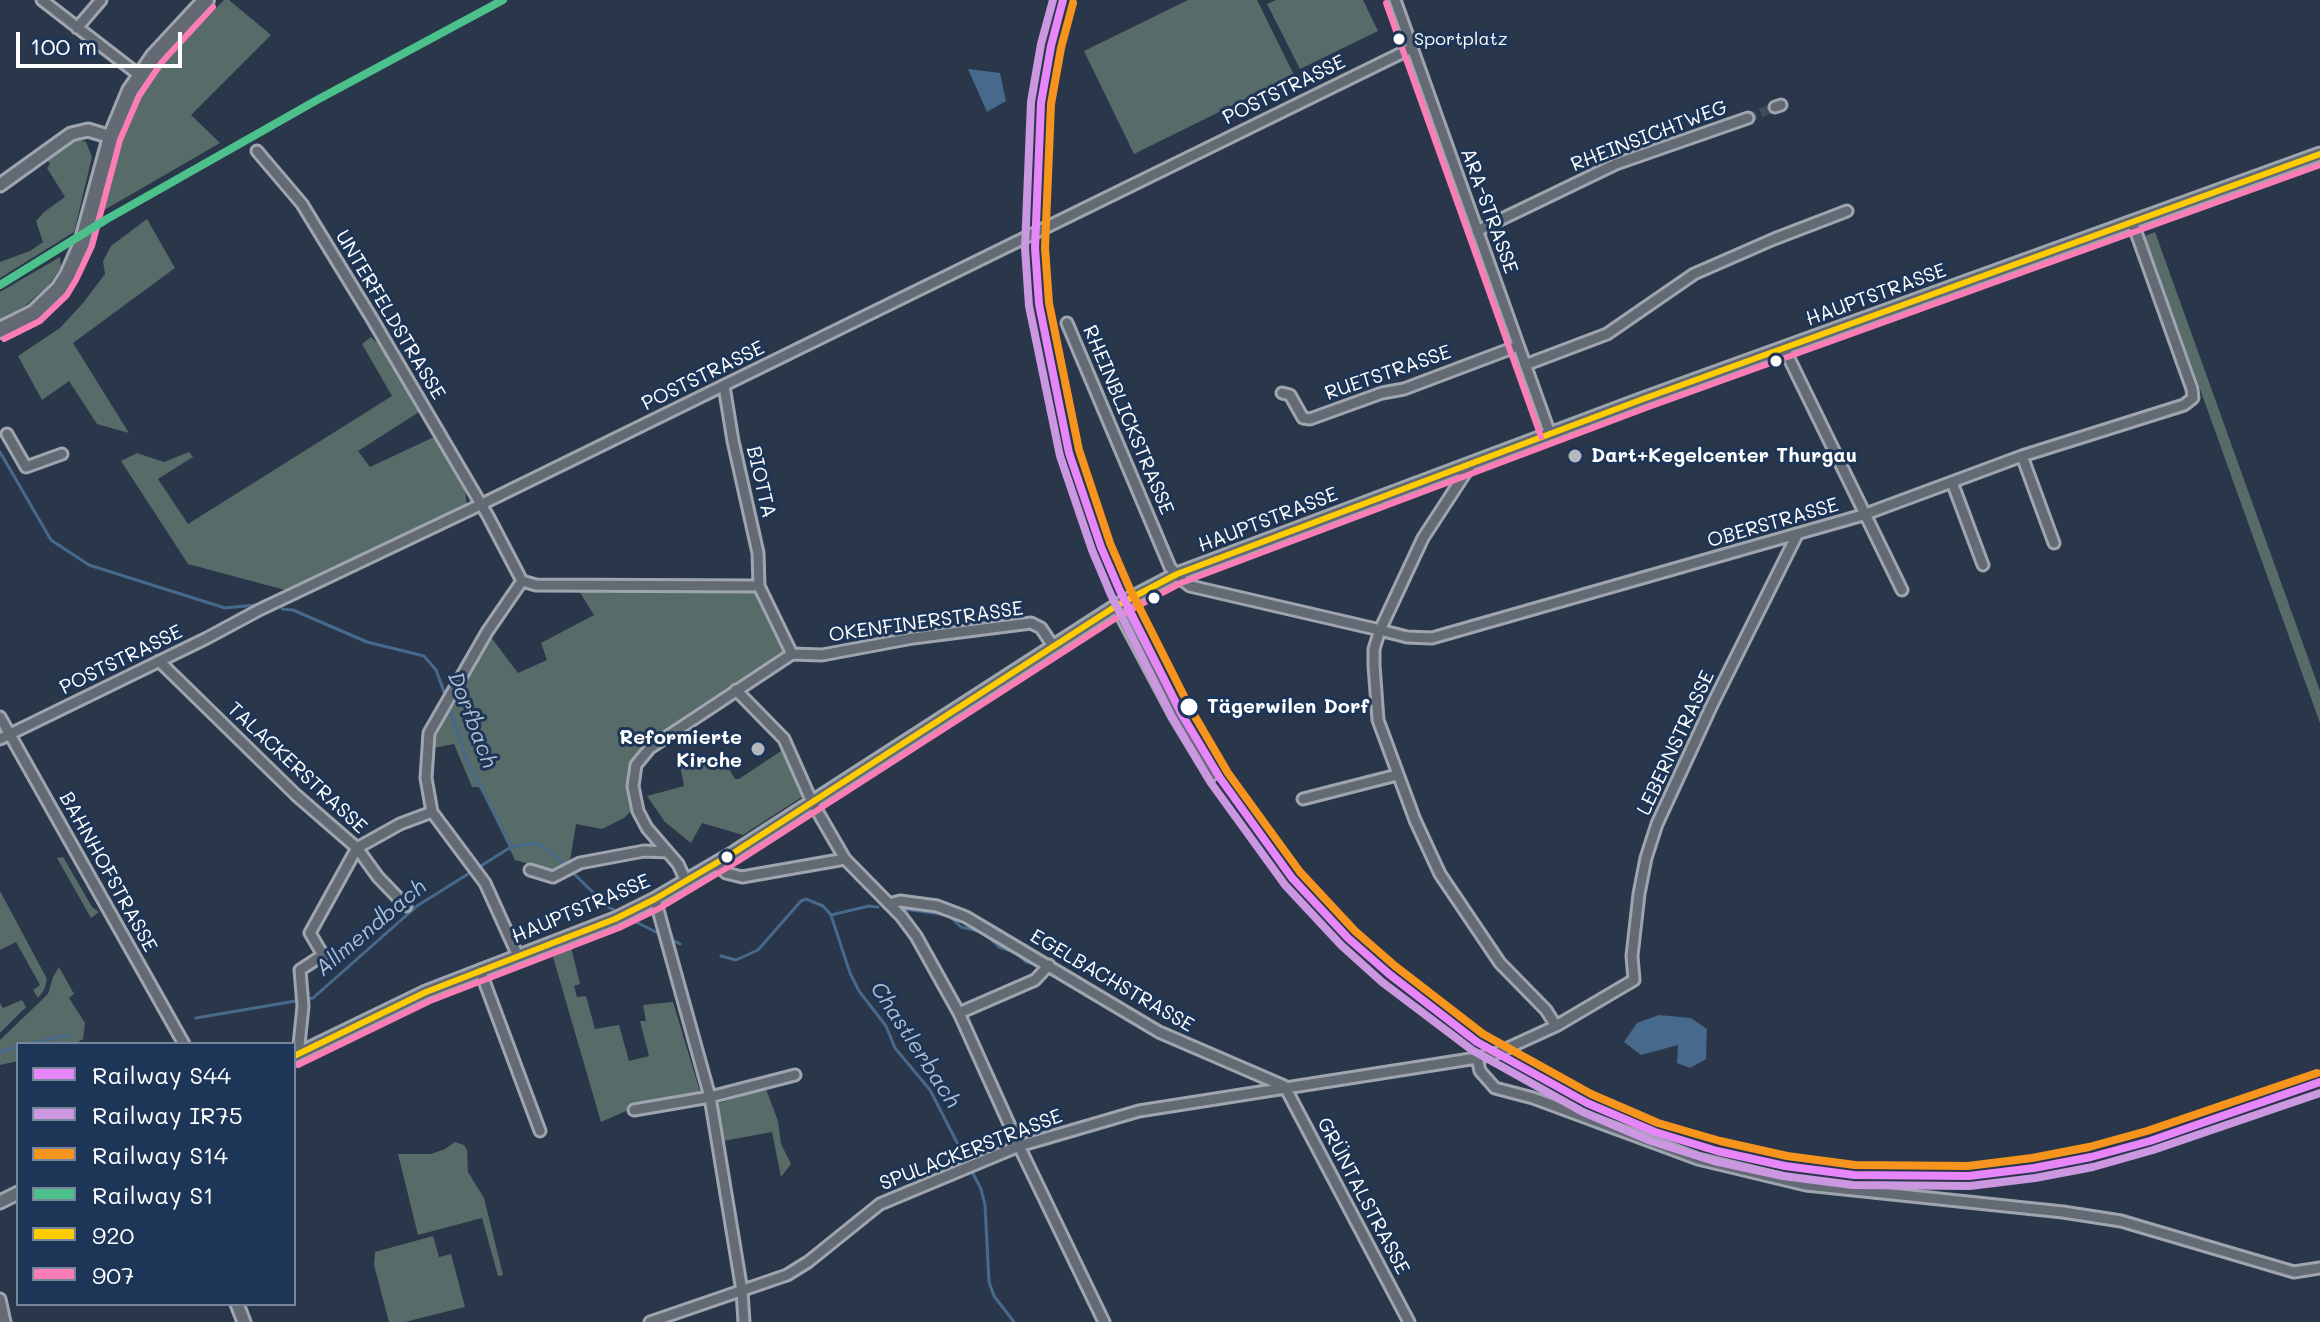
<!DOCTYPE html>
<meta charset="utf-8">
<style>
body{margin:0}
#map{position:relative;width:2320px;height:1322px;overflow:hidden;background:#2a374a;font-family:Mali,sans-serif}
canvas{display:block}
.legend{position:absolute;left:16px;top:1042px;width:280px;height:264px;box-sizing:border-box;background:#1d3557;border:2px solid #77869a;margin:0;padding:10px 14px;list-style:none;font-size:24px;color:#fff}
.legend li{display:flex;align-items:center;gap:16px;height:40px}
.legend b{width:40px;border:2px solid #77869a}
.scale{position:absolute;left:16px;top:32px;width:166px;height:36px;box-sizing:border-box;border:4px solid #fff;border-top:0;padding-left:10px;font-size:24px;line-height:28px;white-space:nowrap;color:#fff;-webkit-text-stroke:6px #1d3557;paint-order:stroke}
</style>
<div id="map">
<canvas width="2320" height="1322"></canvas>
<ul class="legend">
<li><b style="height:10px;background:#e786f8"></b>Railway S44</li>
<li><b style="height:10px;background:#cb97e0"></b>Railway IR75</li>
<li><b style="height:10px;background:#f7941d"></b>Railway S14</li>
<li><b style="height:10px;background:#4dc18b"></b>Railway S1</li>
<li><b style="height:10px;background:#fc0"></b>920</li>
<li><b style="height:10px;background:#fc7db6"></b>907</li>
</ul>
<div class="scale">100 m</div>
</div>
<script>
const c = document.querySelector('canvas').getContext('2d');
c.lineJoin = 'round';
function fill(path, color) { c.fillStyle = color; c.fill(path, 'evenodd'); }
const toPath = rows => new Path2D(rows.map(r => 'M' + r).join(''));
function trace(path, color, width, dash) { c.strokeStyle = color; c.lineWidth = width; c.lineCap = dash ? 'butt' : 'round'; c.setLineDash(dash || []); c.stroke(path); }
function label(font, color, halo, rows, align = 'center') {
  c.font = font + ' Mali,sans-serif'; c.lineWidth = 6; c.setLineDash([]); c.textBaseline = 'middle'; c.strokeStyle = halo; c.fillStyle = color; for (const [text, x, y, turn = 0] of rows) {
    c.save(); c.translate(x, y); c.rotate((+turn || 0) * Math.PI / 180); c.textAlign = isNaN(turn) ? turn : align; if (halo) c.strokeText(text, 0, 0); c.fillText(text, 0, 0); c.restore();
  }
}
fill(toPath([
 [224,0,229,0,271,35,191,115,220,143,99,213,125,127,148,77],
 [1188,0,1257,0,1294,75,1134,154,1084,51],
 [1276,0,1363,0,1378,31,1300,69,1267,4],
 [81,140,86,142,92,157,74,232,0,278,0,262,30,251,43,242,36,221,44,212,65,197,47,168,50,164,46,158,72,142],
 [147,219,175,268,73,343,129,433,97,424,69,381,42,400,18,356,60,328,83,303,105,274,103,261,111,246],
 [2155,232,2320,691,2320,723,2145,236],
 [60,257,61,267,48,286,26,305,0,319,0,292],
 [371,337,383,348,419,412,358,451,370,467,434,437,465,490,467,506,285,590,188,564,121,461,137,453,164,462,189,452,193,457,158,479,188,524,392,396,362,344],
 [576,586,759,586,792,654,736,685,646,743,632,759,627,775,627,795,632,810,624,818,602,829,576,824,570,861,552,870,515,860,480,787,472,787,454,744,434,748,429,733,487,632,518,673,547,660,541,643,594,615],
 [784,749,805,795,743,835,702,823,691,843,665,822,647,796,684,786,680,765,698,759,725,762,735,779,739,779],
 [63,857,92,907,99,912,91,918,57,858],
 [0,891,47,979,44,990,38,998,33,990,40,985,16,942,0,950],
 [571,947,580,984,574,986,577,997,586,996,595,1029,619,1025,629,1061,649,1056,640,1021,646,1021,643,1005,673,1002,701,1095,635,1107,601,1122,553,957],
 [59,967,74,994,69,998,85,1023,83,1039,75,1044,18,1044,18,1061,0,1065,0,1040,48,994,53,977],
 [22,1000,26,1007,0,1033,0,1003,3,1008],
 [766,1089,778,1121,781,1144,791,1164,781,1177,772,1132,723,1141,717,1106,719,1103],
 [455,1142,464,1145,467,1150,468,1172,484,1198,503,1275,498,1276,482,1218,418,1235,398,1154,431,1154,445,1149],
 [433,1236,439,1257,451,1254,465,1307,405,1322,389,1322,374,1265,375,1252]
]), '#576b69');
fill(toPath([
 [968,69,1000,73,1006,101,987,112],
 [1659,1015,1691,1018,1707,1029,1706,1059,1690,1068,1677,1063,1678,1045,1641,1055,1624,1042,1637,1023]
]), '#47698b');
trace(toPath([
 [0,452,51,540,89,565,225,608,255,605],
 [282,609,293,610,367,642,424,656,436,670,446,697],
 [448,704,466,758,511,847],
 [571,871,608,907,620,913],
 [904,909,948,915,961,927,983,932,999,947,1017,953,1026,962,1036,964],
 [831,915,869,906,878,907],
 [626,917,662,935],
 [669,938,680,944],
 [721,956,736,960,758,950,801,901,806,899,823,906,831,915,850,973,859,991,886,1026,895,1048,930,1090,981,1189,985,1205,989,1282,994,1296,1014,1322],
 [196,1018,313,998,417,906,511,847,535,843,549,850,566,866],
 [29,1044,68,1035],
 [0,1052,18,1047]
]), '#47698b', 3);
trace(toPath([
 [1748,118,1775,107]
]), '#3f4b5c', 9, [9, 4.5]);
const minor = toPath([
 [42,0,139,75],
 [1395,0,1550,434],
 [77,28,101,0],
 [1775,107,1781,105],
 [257,151,302,204,371,317,488,516,522,581,487,632,429,733,426,778,432,812,485,883,518,956],
 [1477,231,1616,164,1748,118],
 [1067,323,1170,567,1182,580,1190,586,1380,630,1407,637,1432,638,1863,515,2022,456,2184,405,2193,398,2192,389,2132,221],
 [1784,348,1902,590],
 [1525,365,1607,334,1694,274,1774,239,1847,211],
 [724,386,733,441,758,553,759,586],
 [1282,393,1290,395,1303,418,1310,419,1382,393,1404,389,1518,346],
 [7,434,26,467,62,454],
 [2022,456,2054,543],
 [1472,463,1423,538,1380,630,1374,649,1374,665,1378,720,1415,820,1440,874,1500,963,1546,1010,1556,1026],
 [1952,482,1983,565],
 [522,581,536,585,759,586,792,654],
 [1116,606,1174,715,1211,776],
 [792,654,822,655,913,638,1031,623,1041,628,1053,646],
 [159,661,296,795,357,848,378,877,406,906],
 [736,690,784,739,812,802,845,859],
 [0,717,184,1044],
 [0,739,207,638,259,610,480,505,1412,48],
 [1303,799,1397,775],
 [715,864,726,873,742,877,845,859,901,916,916,936,959,1013,1019,1146,1104,1322],
 [530,870,553,877,580,863,644,851,668,852],
 [686,881,678,864,647,828,638,811,633,786,636,765,650,748,792,654],
 [655,899,710,1097,742,1291,744,1322],
 [889,904,900,901,937,906,966,917,1159,1032,1284,1086],
 [480,970,540,1131],
 [959,1013,1035,980,1049,965],
 [302,1052,299,1045,303,1006,300,970,323,955,310,933,357,848,400,824,432,812],
 [1477,1058,1480,1071,1495,1088,1533,1098,1698,1159,1806,1185,2063,1212,2121,1221,2294,1272,2320,1268],
 [1285,1087,1409,1322],
 [634,1110,710,1097,795,1075],
 [0,1299,5,1322],
 [650,1322,787,1275,808,1262,880,1204,1019,1146,1139,1111,1477,1058,1497,1053,1556,1026,1634,980,1632,956,1639,894,1646,858,1657,824,1711,707,1797,535]
]);
const tertiary = toPath([
 [0,185,71,134,88,130,111,137],
 [294,1056,426,992,615,919,655,899,735,852,1116,606,1177,574,1643,399,2320,154],
 [0,1202,18,1193],
 [237,1304,244,1322]
]);
const primary = toPath([
 [0,330,34,313,59,289,68,275,82,243,111,137,130,91,154,56,206,0]
]);
trace(minor, '#9fa5ae', 15);
trace(tertiary, '#9fa5ae', 17);
trace(primary, '#9fa5ae', 20);
trace(minor, '#636a74', 9);
trace(tertiary, '#636a74', 11);
trace(primary, '#636a74', 14);
trace(toPath([
 [294,1056,426,992,615,919,655,899,735,852,1116,606,1177,574,1643,399,2320,154]
]), '#fc0', 6);
trace(toPath([
 [1386,3,1541,437],
 [4,339,40,321,67,295,76,280,92,246,120,140,139,96,162,62,213,7],
 [298,1065,430,1001,619,928,660,908,740,860,1121,615,1181,583,1646,408,2320,165]
]), '#fc7db6', 6);
trace(toPath([
 [1063,0,1051,46,1041,103,1035,248,1039,304,1069,453,1101,547,1120,591,1181,713,1220,778,1292,878,1348,938,1389,974,1477,1042,1587,1103,1655,1132,1717,1151,1785,1166,1854,1175,1969,1176,2034,1168,2091,1157,2150,1141,2320,1082]
]), '#e786f8', 8);
trace(toPath([
 [1053,0,1041,44,1031,102,1025,248,1029,306,1060,456,1092,550,1111,595,1172,717,1211,783,1285,885,1341,945,1382,982,1472,1050,1583,1112,1651,1141,1714,1161,1783,1176,1853,1185,1970,1186,2035,1178,2093,1167,2153,1150,2320,1093]
]), '#cb97e0', 8);
trace(toPath([
 [1073,3,1061,48,1051,104,1045,248,1049,303,1079,450,1110,543,1129,587,1190,708,1228,773,1300,872,1355,931,1395,966,1483,1034,1591,1094,1658,1123,1720,1141,1787,1156,1855,1165,1968,1166,2032,1158,2089,1147,2147,1131,2317,1073]
]), '#f7941d', 8);
trace(toPath([
 [0,285,107,219,317,100,503,0]
]), '#4dc18b', 8);
for (const [x, y, r, color] of [
 [1399,39,7,"#fff"],
 [1776,361,7,"#fff"],
 [1575,456,8,"#b4b9c0"],
 [1154,598,7,"#fff"],
 [1189,707,10,"#fff"],
 [758,749,8,"#b4b9c0"],
 [727,857,7,"#fff"]
]) { const dot = new Path2D(); dot.arc(x, y, r, 0, 2 * Math.PI); c.fillStyle = color; c.fill(dot); trace(dot, '#1d3557', 3); }
label('18px', '#fff', '#1d3557', [
 ["Sportplatz",1414,39]
], 'left');
label('20px', '#fff', '#1d3557', [
 ["POSTSTRASSE",1284,90,-26],
 ["RHEINSICHTWEG",1649,136,-21],
 ["ARA-STRASSE",1489,211,70],
 ["HAUPTSTRASSE",1876,295,-20],
 ["UNTERFELDSTRASSE",390,315,59],
 ["RUETSTRASSE",1388,373,-19],
 ["POSTSTRASSE",703,376,-26],
 ["RHEINBLICKSTRASSE",1128,420,67],
 ["BIOTTA",761,482,77],
 ["HAUPTSTRASSE",1268,520,-21],
 ["OBERSTRASSE",1773,523,-16],
 ["OKENFINERSTRASSE",926,622,-8],
 ["POSTSTRASSE",121,660,-26],
 ["LEBERNSTRASSE",1676,743,-65],
 ["TALACKERSTRASSE",297,768,43],
 ["BAHNHOFSTRASSE",108,872,61],
 ["HAUPTSTRASSE",581,909,-23],
 ["EGELBACHSTRASSE",1112,981,30],
 ["SPULACKERSTRASSE",971,1150,-21],
 ["GRÜNTALSTRASSE",1363,1196,62]
]);
label('bold 20px', '#fff', '#1d3557', [
 ["Dart+Kegelcenter Thurgau",1591,456],
 ["Reformierte",742,738,"right"],
 ["Kirche",742,761,"right"]
], 'left');
label('bold 20px', '#fff', '#1d3557', [
 ["Tägerwilen Dorf",1207,707]
], 'left');
label('italic 22px', '#aebece', '#1d3557', [
 ["Dorfbach",472,720,69],
 ["Allmendbach",371,928,-40],
 ["Chastlerbach",915,1045,57]
]);
</script>
